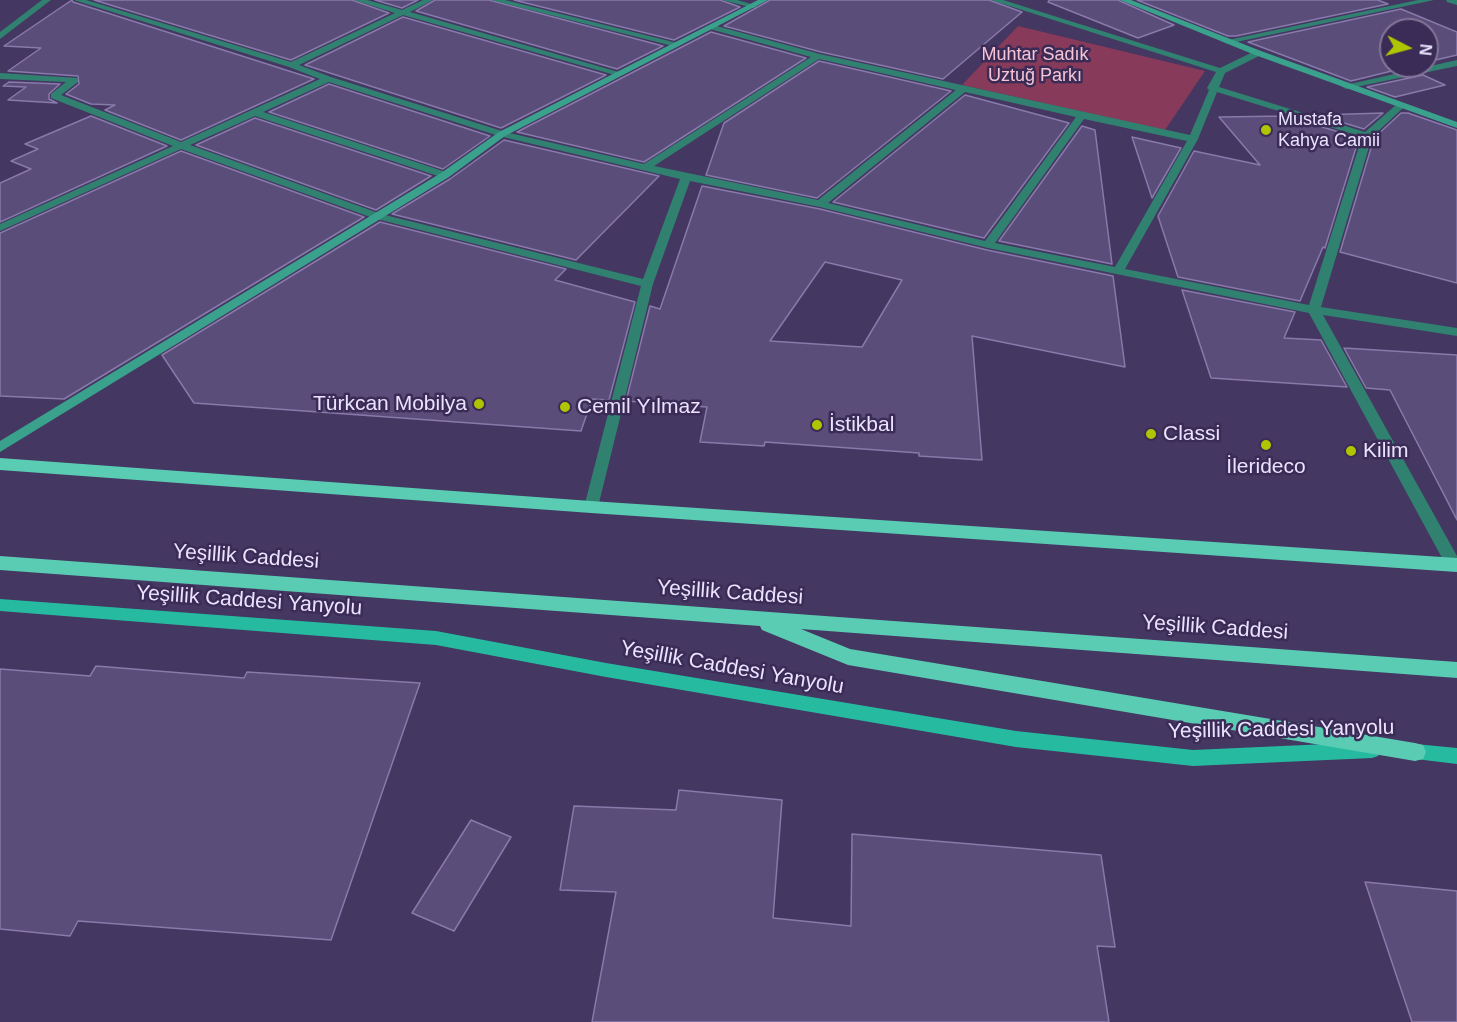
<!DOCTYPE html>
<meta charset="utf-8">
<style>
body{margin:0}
#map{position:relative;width:1457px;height:1022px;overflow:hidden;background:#443761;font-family:Arial,sans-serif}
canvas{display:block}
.north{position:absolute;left:1379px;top:18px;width:60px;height:60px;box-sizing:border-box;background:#3a2c56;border:2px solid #807599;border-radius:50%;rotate:96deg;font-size:16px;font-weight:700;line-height:24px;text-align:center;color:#eae3fe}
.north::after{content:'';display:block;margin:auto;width:21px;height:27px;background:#b0c501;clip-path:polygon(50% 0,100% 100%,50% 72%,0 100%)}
</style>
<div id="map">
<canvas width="1457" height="1022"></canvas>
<div class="north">N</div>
</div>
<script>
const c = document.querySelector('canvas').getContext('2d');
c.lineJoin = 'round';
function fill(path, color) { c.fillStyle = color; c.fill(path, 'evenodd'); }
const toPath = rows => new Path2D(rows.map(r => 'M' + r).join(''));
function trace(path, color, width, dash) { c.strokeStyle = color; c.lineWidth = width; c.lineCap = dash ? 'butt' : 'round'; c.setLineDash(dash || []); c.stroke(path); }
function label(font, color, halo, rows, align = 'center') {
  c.font = font + ' Arial,sans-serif'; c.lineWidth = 5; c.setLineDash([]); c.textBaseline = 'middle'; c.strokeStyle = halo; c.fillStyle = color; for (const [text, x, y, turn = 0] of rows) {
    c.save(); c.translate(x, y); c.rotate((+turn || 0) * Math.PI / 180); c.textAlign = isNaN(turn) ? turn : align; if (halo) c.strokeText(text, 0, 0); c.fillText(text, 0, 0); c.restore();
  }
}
fill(toPath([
 [1018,26,1205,71,1165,130,962,85]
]), '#883a5a');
const building = toPath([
 [72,0,73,2,314,79,181,140,105,110,115,105,91,104,66,94,79,84,78,76,8,71,41,48,4,46,72,0],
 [94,0,352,0,389,13,291,60,94,0],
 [375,0,418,0,402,8,375,0],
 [435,0,489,0,663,46,617,69,416,11,435,0],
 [514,0,720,0,740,7,674,40,514,0],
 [770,0,989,0,1022,12,943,79,821,52,724,26,770,0],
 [1049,0,1118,0,1174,25,1138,38,1048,2,1049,0],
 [1137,0,1378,0,1388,4,1236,36,1228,36,1137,0],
 [1401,9,1457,32,1457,55,1427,62,1427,30,1391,30,1391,66,1412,66,1351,81,1248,42,1401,9],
 [403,17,606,75,501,128,305,65,403,17],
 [711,32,806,58,644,162,517,132,711,32],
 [819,61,951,91,817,198,706,175,724,123,819,61],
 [1423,75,1445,85,1395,97,1367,87,1423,75],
 [9,82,60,84,49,94,49,99,57,103,8,100,26,87,3,86,9,82],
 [329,84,490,136,443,169,269,112,329,84],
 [965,95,1069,123,984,238,833,202,965,95],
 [1383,113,1364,129,1318,115,1383,113],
 [1401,113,1408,113,1457,130,1457,283,1340,252,1374,138,1401,113],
 [91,116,167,146,0,222,0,183,31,169,11,161,38,149,25,144,91,116],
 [1286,116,1359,138,1325,248,1323,247,1300,301,1178,277,1158,216,1194,151,1260,165,1219,117,1286,116],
 [255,118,431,176,376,210,196,145,255,118],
 [1082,126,1095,130,1112,264,999,241,1082,126],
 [1132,137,1181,148,1152,198,1132,137],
 [504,140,659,176,576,260,392,214,450,179,504,140],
 [181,151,364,217,64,399,0,396,0,233,181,151],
 [702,186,820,209,987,250,1113,276,1125,367,972,336,982,460,919,456,919,453,765,442,764,446,700,442,707,407,626,401,650,306,660,309,702,186],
 [825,262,902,280,862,347,770,341,825,262],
 [380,222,566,269,555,280,635,302,609,400,592,399,581,431,194,403,162,355,380,222],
 [1182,290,1295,312,1284,338,1321,340,1347,387,1211,378,1182,290],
 [1344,348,1457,355,1457,520,1390,390,1366,388,1344,348],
 [96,666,244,678,247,672,420,683,331,940,78,921,70,936,0,929,0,669,90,676,96,666],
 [679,790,782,800,773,918,851,926,852,834,1101,855,1115,947,1097,946,1109,1022,592,1022,616,892,560,890,574,806,676,810,679,790],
 [471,820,511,837,454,931,412,913,471,820],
 [1365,882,1457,891,1457,1022,1412,1022,1365,882]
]);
fill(building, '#5a4d79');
trace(building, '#887aaa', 1.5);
fill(toPath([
 [42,0,51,0,0,39,0,32,42,0],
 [74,0,86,0,291,62,395,13,354,0,367,0,402,10,423,0,433,0,410,12,622,73,615,75,403,15,299,65,331,77,505,132,644,164,811,57,710,29,710,25,713,25,820,54,1190,135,1209,90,1207,88,1216,72,991,0,1003,0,1220,68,1255,51,1261,51,1261,55,1225,73,1219,87,1365,132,1397,104,1403,104,1403,108,1372,137,1321,307,1457,328,1457,336,1323,315,1457,556,1457,570,1448,569,1309,313,988,248,820,207,690,181,653,284,598,507,591,512,586,511,584,507,641,286,373,218,181,149,0,231,0,224,173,146,51,98,51,94,66,82,0,79,0,73,78,78,78,82,61,95,181,142,320,79,289,67,74,0],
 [819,59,956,90,818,200,654,166,819,59],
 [329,82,499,136,680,179,643,279,381,214,190,145,255,116,441,177,449,177,449,173,263,112,329,82],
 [965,92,1076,117,985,241,828,203,965,92],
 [1217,92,1362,137,1309,305,1125,269,1198,139,1217,92],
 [1084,119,1187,141,1115,267,995,243,1084,119],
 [491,0,505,0,681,44,677,47,491,0],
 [722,0,737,0,758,6,754,8,722,0],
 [1418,0,1434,0,1227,44,1223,41,1418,0],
 [1446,0,1457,0,1457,5,1447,2,1446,0],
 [1457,60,1457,66,1346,89,1341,86,1457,60]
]), '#318171');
fill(toPath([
 [758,0,768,0,505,136,449,177,0,452,0,441,441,173,499,132,758,0],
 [1120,0,1131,0,1261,51,1457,122,1457,128,1255,55,1120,0]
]), '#3aa18c');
fill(toPath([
 [0,599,436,631,606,663,1016,731,1193,750,1372,742,1378,744,1381,750,1378,756,1372,758,1193,766,1016,747,606,677,436,645,0,611,0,599],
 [1405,743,1457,748,1457,764,1399,757,1396,751,1399,745,1405,743]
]), '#26bba1');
fill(toPath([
 [0,458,591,501,1457,558,1457,572,591,513,0,470,0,458],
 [0,556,1457,662,1457,678,801,629,850,649,1415,743,1423,745,1426,752,1423,759,1415,761,848,665,762,630,760,626,0,570,0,556]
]), '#5accb4');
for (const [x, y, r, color] of [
 [1266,130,6,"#b0c501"],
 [479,404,6,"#b0c501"],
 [565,407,6,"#b0c501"],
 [817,425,6,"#b0c501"],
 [1151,434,6,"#b0c501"],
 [1266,445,6,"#b0c501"],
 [1351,451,6,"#b0c501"]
]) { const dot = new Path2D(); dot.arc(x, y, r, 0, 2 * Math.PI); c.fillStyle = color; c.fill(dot); trace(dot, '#3a2c56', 2); }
label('18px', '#f7c4d5', '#3a2c56', [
 ["Muhtar Sadık",1035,55],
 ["Uztuğ Parkı",1035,76]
]);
label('18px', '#eae3fe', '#3a2c56', [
 ["Mustafa",1278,120],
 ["Kahya Camii",1278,141]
], 'left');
label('21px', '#eae3fe', '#3a2c56', [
 ["Türkcan Mobilya",467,404,"right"],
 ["Cemil Yılmaz",577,407],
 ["İstikbal",829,425],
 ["Classi",1163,434],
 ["Kilim",1363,451],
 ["İlerideco",1266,467,"center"]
], 'left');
label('21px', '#eae3fe', '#3a2c56', [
 ["Yeşillik Caddesi",246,557,4],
 ["Yeşillik Caddesi",730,593,4],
 ["Yeşillik Caddesi Yanyolu",249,601,4],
 ["Yeşillik Caddesi",1215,628,4],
 ["Yeşillik Caddesi Yanyolu",732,668,10],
 ["Yeşillik Caddesi Yanyolu",1281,730,-1]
]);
</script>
